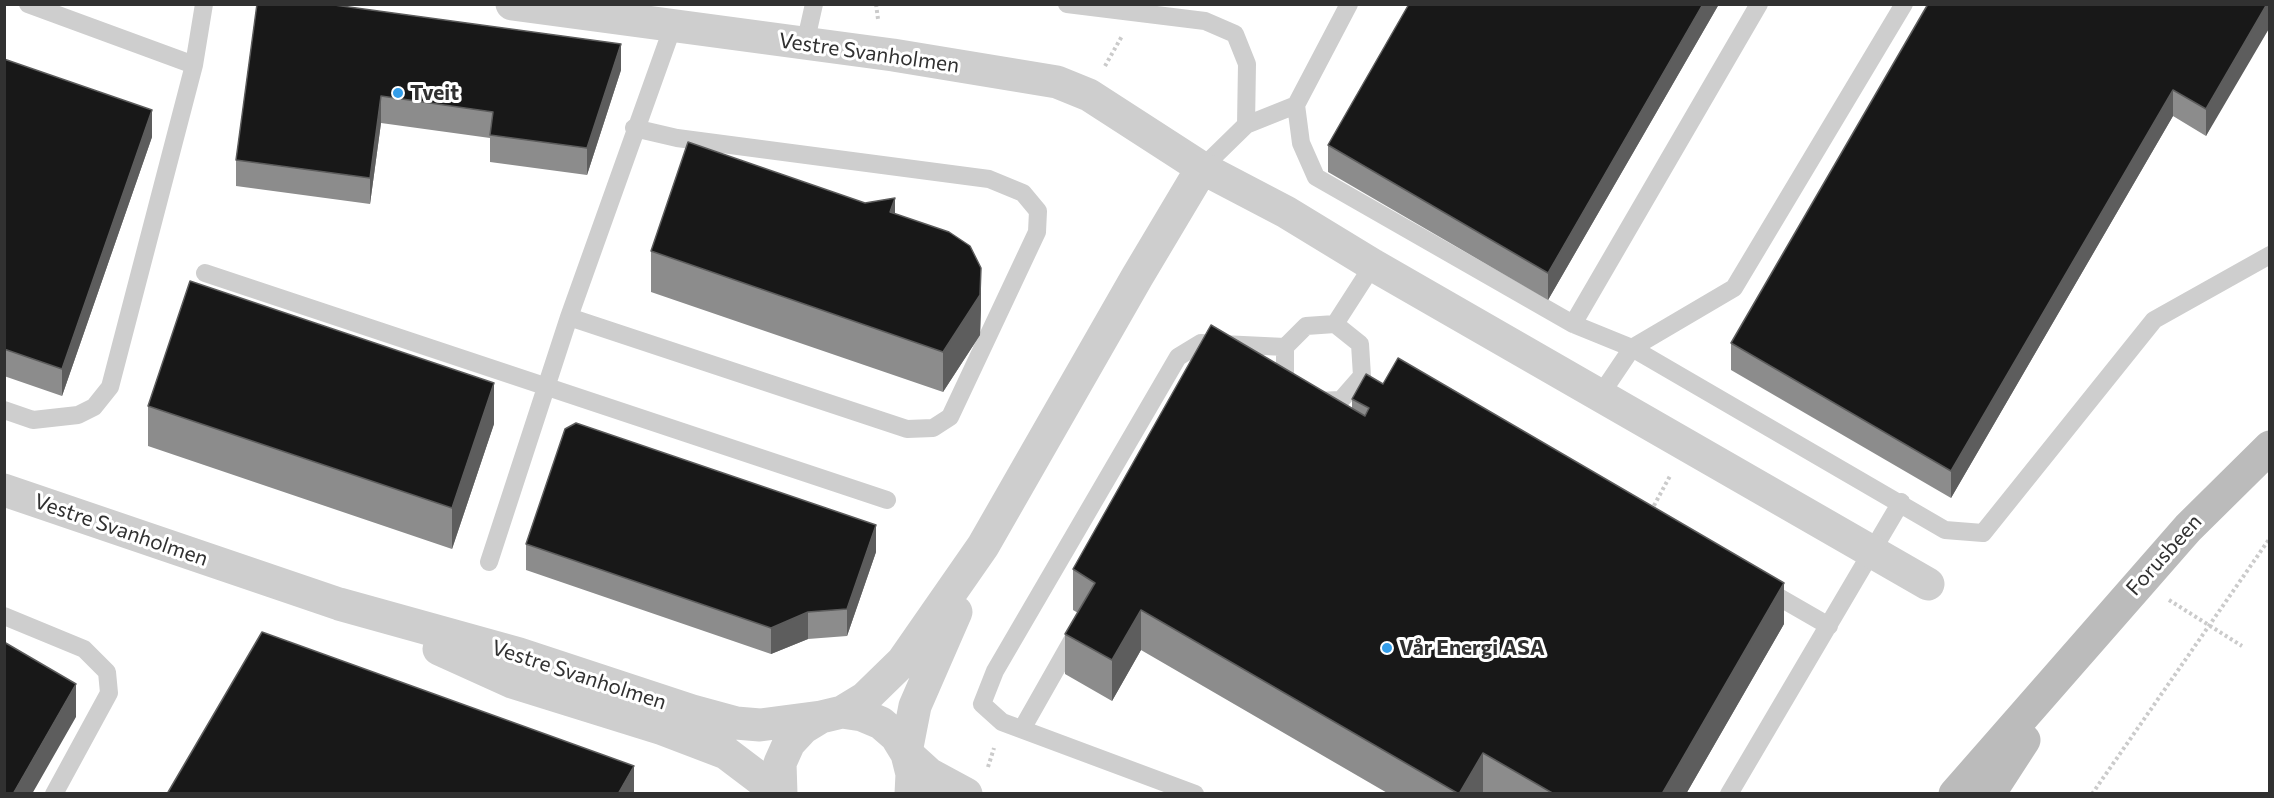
<!DOCTYPE html>
<meta charset="utf-8">
<style>
body{margin:0}
#map{position:relative;width:2274px;height:798px;overflow:hidden;background:#fff;font-family:Commissioner,sans-serif}
canvas{display:block}
.frame{position:absolute;inset:0;border:6px solid #313131;pointer-events:none}
</style>
<div id="map">
<canvas width="2274" height="798"></canvas>
<div class="frame"></div>
</div>
<script>
const c = document.querySelector('canvas').getContext('2d');
c.lineJoin = 'round';
const toPath = rows => new Path2D(rows.map(r => 'M' + r).join(''));
function trace(path, color, width, dash) { c.strokeStyle = color; c.lineWidth = width; c.lineCap = dash ? 'butt' : 'round'; c.setLineDash(dash || []); c.stroke(path); }
function fill(path, color) { c.fillStyle = color; c.fill(path, 'evenodd'); }
function label(font, color, halo, rows, align = 'center') {
  c.font = font + ' Commissioner,sans-serif'; c.lineWidth = 6; c.setLineDash([]); c.textBaseline = 'middle'; c.strokeStyle = halo; c.fillStyle = color; for (const [text, x, y, turn = 0] of rows) {
    c.save(); c.translate(x, y); c.rotate((+turn || 0) * Math.PI / 180); c.textAlign = isNaN(turn) ? turn : align; if (halo) c.strokeText(text, 0, 0); c.fillText(text, 0, 0); c.restore();
  }
}
trace(toPath([
 [876,4,878,19],
 [1105,66,1122,36],
 [1651,511,1670,476],
 [2169,600,2242,646],
 [988,767,994,748],
 [2092,794,2270,538]
]), '#cbcbcb', 4, [3, 3]);
trace(toPath([
 [28,4,194,65],
 [1067,4,1205,21,1235,34,1247,64,1246,125],
 [1349,4,1296,105,1301,143,1316,177,1573,324,1632,348,1945,530,1983,533,2154,320,2270,255],
 [805,44,814,4],
 [1202,168,1246,125,1296,105],
 [205,273,887,500],
 [569,317,907,429,933,428,950,417,1037,232,1038,211,1023,193,989,179,677,138,634,128],
 [1335,324,1373,265],
 [1573,324,1759,4],
 [1285,347,1285,379,1294,388],
 [1601,394,1632,348,1734,288,1904,4],
 [4,410,33,420,78,415,94,407,110,387,194,65,204,4],
 [489,562,569,317,673,26],
 [1763,588,1829,626],
 [4,616,84,649,107,672,109,693,54,794],
 [1022,729,1077,632],
 [1195,794,1002,722,982,704,995,671,1178,357,1201,343,1285,347,1306,326,1335,324,1360,344,1362,376,1341,400,1316,401],
 [1729,794,1901,502]
]), '#cecece', 18);
trace(toPath([
 [512,4,893,55,1057,82,1089,95,1202,168,1286,212,1373,265,1928,584],
 [4,490,339,604,519,654,692,711,736,723,760,725,821,717],
 [439,649,512,682,663,729,726,753,763,781,774,794],
 [842,712,865,698,903,661,983,546,1137,277,1202,168],
 [906,752,915,706,956,612],
 [907,754,929,774,966,794],
 [781,794,780,763,789,743,803,728,821,717,842,712,862,715,881,723,896,736,907,754,912,774,911,794]
]), '#cecece', 33);
trace(toPath([
 [1955,794,2188,528,2270,447],
 [1989,794,2024,740]
]), '#bbb', 33);
fill(toPath([
 [257,4,621,70,587,175,490,162,490,138,381,123,370,204,236,186,236,160],
 [1409,4,1719,4,1548,300,1328,172,1328,145],
 [2270,4,2206,136,2173,116,1951,498,1731,370,1731,343],
 [4,59,152,137,62,396,4,376],
 [895,214,981,309,980,335,943,392,651,292,651,251],
 [1352,399,1784,624,1686,794,1389,794,1141,650,1112,701,1065,674,1065,634,1078,613,1073,610,1073,569,1352,408],
 [148,406,494,424,452,549,148,446],
 [526,544,876,552,847,636,808,639,771,654,526,570]
]), '#8c8c8c');
fill(toPath([
 [1703,4,1719,4,1548,300,1548,273],
 [2267,4,2270,4,2270,27,2206,136,2206,109],
 [621,44,621,70,587,175,587,148],
 [2173,90,2173,116,1951,498,1951,471],
 [381,96,381,123,370,204,370,178],
 [152,110,152,137,62,396,62,369],
 [895,198,895,238,890,212],
 [981,268,981,309,980,335,943,392,943,352],
 [494,383,494,424,452,549,452,508],
 [876,525,876,552,847,636,847,609],
 [1784,583,1784,624,1686,794,1662,794],
 [1141,610,1141,650,1112,701,1112,660],
 [808,612,808,639,771,654,771,628],
 [76,684,76,717,32,794,13,794],
 [1483,753,1483,793,1459,794],
 [634,766,634,794,618,794]
]), '#5d5d5d');
const building = toPath([
 [257,4,327,4,621,44,587,148,490,135,493,112,381,96,370,178,236,160,257,4],
 [1409,4,1703,4,1548,273,1328,145,1409,4],
 [1928,4,2267,4,2206,109,2173,90,1951,471,1731,343,1928,4],
 [4,59,152,110,62,369,4,349,4,59],
 [688,142,865,203,895,198,890,212,949,232,970,246,981,268,980,295,943,352,651,251,688,142],
 [190,281,494,383,452,508,148,406,190,281],
 [1211,325,1365,416,1369,408,1352,399,1366,374,1383,384,1398,358,1784,583,1662,794,1554,794,1483,753,1459,794,1141,610,1112,660,1065,634,1095,583,1073,569,1211,325],
 [576,423,876,525,847,609,808,612,771,628,526,544,565,429,576,423],
 [262,632,634,766,618,794,167,794,262,632],
 [4,642,76,684,13,794,4,794,4,642]
]);
fill(building, '#181818');
trace(building, '#5d5d5d', 1.5);
for (const [x, y, r, color] of [
 [398,93,6,"#339de9"],
 [1387,648,6,"#339de9"]
]) { const dot = new Path2D(); dot.arc(x, y, r, 0, 2 * Math.PI); c.fillStyle = color; c.fill(dot); trace(dot, '#fff', 2); }
label('21px', '#313131', '#fff', [
 ["Vestre Svanholmen",869,53,8],
 ["Vestre Svanholmen",121,530,19],
 ["Forusbeen",2164,555,-48],
 ["Vestre Svanholmen",579,675,18]
]);
label('bold 21px', '#313131', '#fff', [
 ["Tveit",410,93],
 ["Vår Energi ASA",1399,648]
], 'left');
</script>
